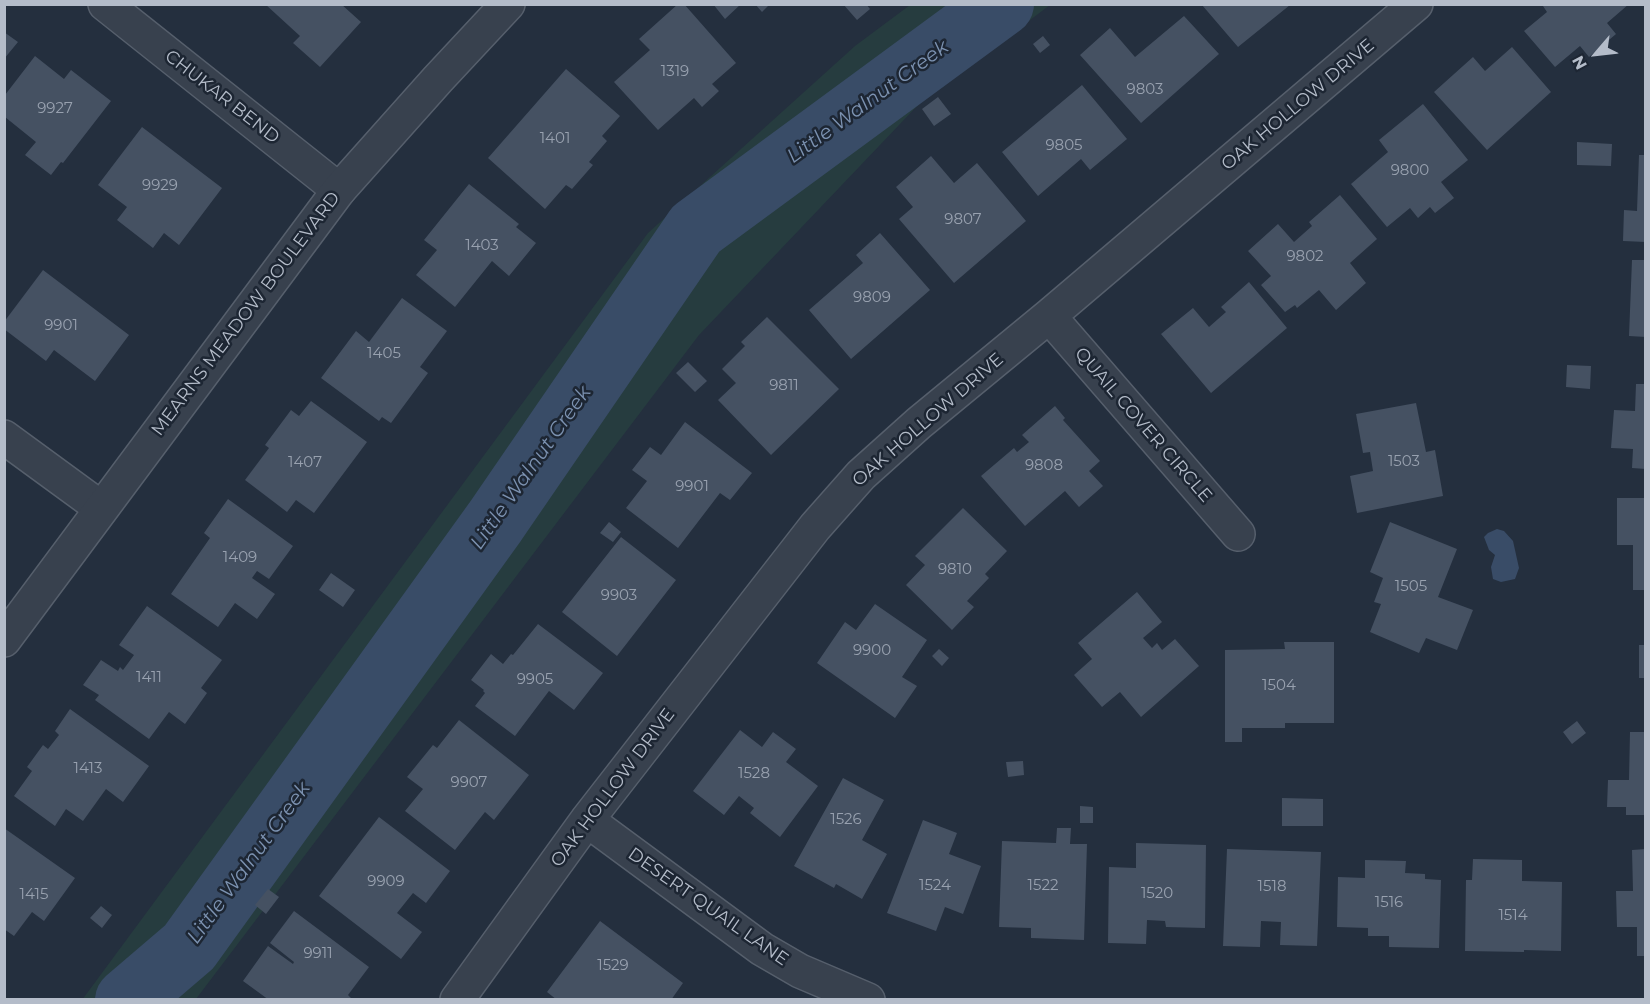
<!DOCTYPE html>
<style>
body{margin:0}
#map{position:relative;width:1650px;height:1004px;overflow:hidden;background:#242f3e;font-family:Montserrat,sans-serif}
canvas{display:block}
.frame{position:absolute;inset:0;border:6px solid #b4bcc9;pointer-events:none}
.north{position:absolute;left:1566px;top:24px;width:60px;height:60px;-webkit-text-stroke:4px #1d2633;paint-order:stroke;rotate:242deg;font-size:16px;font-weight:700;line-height:24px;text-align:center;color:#b4bcc9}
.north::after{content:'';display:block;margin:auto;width:21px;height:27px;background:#b4bcc9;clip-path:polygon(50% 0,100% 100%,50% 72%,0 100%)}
</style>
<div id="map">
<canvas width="1650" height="1004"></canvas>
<div class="frame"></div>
<div class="north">N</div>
</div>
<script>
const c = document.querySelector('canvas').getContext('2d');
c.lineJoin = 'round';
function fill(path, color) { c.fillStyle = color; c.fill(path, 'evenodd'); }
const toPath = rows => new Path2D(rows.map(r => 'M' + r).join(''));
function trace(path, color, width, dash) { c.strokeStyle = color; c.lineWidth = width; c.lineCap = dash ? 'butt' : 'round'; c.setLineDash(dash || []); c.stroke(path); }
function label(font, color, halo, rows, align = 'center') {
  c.font = font + ' Montserrat,sans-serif'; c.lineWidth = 5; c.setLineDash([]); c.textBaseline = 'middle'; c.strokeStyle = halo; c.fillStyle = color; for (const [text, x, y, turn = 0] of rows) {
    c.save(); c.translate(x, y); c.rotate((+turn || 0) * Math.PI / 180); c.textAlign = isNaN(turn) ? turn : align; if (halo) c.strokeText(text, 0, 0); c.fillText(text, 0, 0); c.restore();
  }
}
fill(toPath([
 [910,5,1050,5,920,103,699,335,196,999,82,1000,648,233,855,46]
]), '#263c3f');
fill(toPath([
 [1497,529,1504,531,1513,541,1519,568,1515,579,1501,582,1493,579,1491,567,1495,555,1489,550,1484,537,1488,533]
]), '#394c67');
trace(toPath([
 [127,1000,189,947,495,522,696,229,1002,4]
]), '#394c67', 64);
fill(toPath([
 [265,4,341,4,361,22,320,67,293,43,300,36],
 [678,4,684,4,736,63,712,84,719,91,702,107,694,98,658,130,614,82,650,50,639,39],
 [713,4,741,4,725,19],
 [755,4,770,4,762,12],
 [843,4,866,4,870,9,857,20],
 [1545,4,1629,4,1607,23,1616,34,1589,57,1580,46,1555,67,1524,31,1547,12,1543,6],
 [1202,5,1290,5,1238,47],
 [1184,16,1219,54,1141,123,1080,55,1110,28,1135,57],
 [4,32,18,42,4,59],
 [1043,36,1050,45,1040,53,1033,44],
 [1512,47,1551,92,1487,150,1434,92,1473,57,1485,71],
 [35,56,64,79,71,70,111,101,63,163,61,162,51,175,25,155,36,142,5,117,5,95],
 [566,69,620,116,602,136,607,141,589,162,593,165,572,189,566,185,545,209,488,158],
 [1082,85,1127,139,1090,170,1081,159,1038,196,1002,152],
 [938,97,951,114,934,126,922,109],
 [1423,104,1468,160,1441,182,1454,198,1435,213,1430,207,1418,218,1410,208,1387,227,1351,184,1388,152,1379,140],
 [142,127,222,188,179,245,164,233,153,248,117,220,127,207,98,185],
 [1577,142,1612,144,1611,166,1577,165],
 [1639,155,1646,155,1646,242,1623,241,1624,210,1637,211],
 [931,156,954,183,977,163,1026,221,954,283,899,219,913,207,896,187],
 [469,184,519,224,516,227,536,243,509,276,492,261,455,307,416,275,437,250,424,240],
 [1340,195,1377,239,1350,263,1366,283,1336,310,1319,290,1297,308,1295,305,1285,312,1261,285,1271,276,1248,251,1278,224,1294,242,1312,226,1309,222],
 [880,233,930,290,851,359,809,310,863,263,856,255],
 [1632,260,1646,260,1646,337,1629,336],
 [43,270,129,335,95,381,54,350,46,361,4,329,4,322],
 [1249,282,1287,328,1211,393,1161,334,1193,308,1209,327,1226,312,1221,307],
 [402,298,447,331,420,367,428,373,391,423,382,417,379,421,321,378,356,331,369,342],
 [767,317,839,389,771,455,718,400,736,383,722,369,745,346,741,342],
 [688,362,707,381,695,392,676,373],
 [1567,365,1591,366,1590,389,1566,387],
 [1636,384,1646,384,1646,469,1632,468,1633,449,1611,448,1614,410,1635,411],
 [311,401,367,442,314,513,296,500,287,512,245,480,269,448,265,445,291,410,299,416],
 [1416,403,1426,452,1435,450,1443,496,1357,513,1350,476,1373,471,1370,452,1363,453,1356,414],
 [1055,406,1065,418,1063,420,1100,461,1089,471,1103,486,1079,507,1065,491,1025,526,981,476,1014,448,1017,452,1029,442,1022,435],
 [685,422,752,473,730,500,720,493,678,548,626,508,647,481,632,470,650,447,661,455],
 [1617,498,1646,498,1646,590,1633,590,1633,545,1617,545],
 [228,499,293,546,269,579,257,571,252,578,275,594,257,619,235,603,218,627,171,594,210,538,204,533],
 [963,508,1007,551,985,574,989,578,967,601,974,607,952,630,906,585,925,565,915,556],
 [609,522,621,532,613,542,600,533],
 [1390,522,1457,549,1438,597,1473,610,1457,650,1426,638,1419,653,1370,632,1381,604,1374,602,1383,578,1370,572],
 [621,537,676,580,617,656,562,612],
 [331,573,355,590,343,607,319,590],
 [1137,592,1162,622,1143,638,1152,648,1157,643,1162,650,1175,639,1199,666,1141,717,1120,692,1102,707,1074,675,1092,659,1078,643],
 [875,604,927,640,902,677,917,686,895,718,817,663,845,622,856,630],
 [147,606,222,660,201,688,207,693,185,724,169,712,149,739,95,700,99,695,83,685,101,660,118,671,120,667,123,670,134,655,119,645],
 [538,624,603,673,574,710,549,691,515,736,475,706,485,693,483,691,484,690,471,680,491,654,503,664,511,654,513,655],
 [1284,642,1334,642,1334,723,1285,723,1285,728,1242,728,1242,742,1225,742,1225,650,1285,649],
 [1639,645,1646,645,1646,678,1639,678],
 [939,649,949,658,942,666,932,656],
 [70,709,149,766,123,802,106,789,83,821,66,809,55,826,14,796,32,771,27,767,43,745,48,749,59,735,55,731],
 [459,720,529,775,494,820,485,812,455,850,405,811,423,789,407,777,433,745,437,748],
 [1577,721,1586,733,1572,744,1563,732],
 [740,730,762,747,773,732,796,749,786,762,818,786,780,837,750,813,754,808,739,796,724,815,693,791],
 [1630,732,1646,732,1646,815,1626,815,1626,807,1607,807,1608,780,1629,780],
 [1023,761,1024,775,1008,777,1006,762],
 [843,778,884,800,862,840,887,854,862,899,836,884,834,888,794,866],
 [1282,798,1323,799,1323,826,1282,826],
 [1080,806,1093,807,1093,823,1080,823],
 [379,817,450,871,426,903,413,893,397,913,422,932,401,959,319,896],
 [923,820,957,833,949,854,981,866,963,914,945,907,936,931,887,913],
 [4,828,75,878,44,921,32,912,14,936,4,929],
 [1057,828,1071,828,1070,844,1087,844,1084,940,1031,938,1031,928,999,927,1002,841,1056,843],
 [1136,843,1206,845,1205,928,1166,927,1165,921,1147,920,1146,944,1108,943,1109,867,1136,868],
 [1227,849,1321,852,1317,946,1280,945,1281,922,1261,921,1260,947,1223,946],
 [1646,849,1646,956,1637,956,1637,927,1617,927,1616,891,1633,891,1632,850],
 [1473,859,1522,860,1522,881,1562,882,1561,951,1524,950,1524,952,1465,951,1466,880,1472,880],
 [1365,860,1406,861,1405,873,1425,874,1425,879,1441,880,1439,948,1389,947,1389,936,1368,936,1368,928,1337,927,1338,877,1365,878],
 [268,889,279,897,266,914,255,905],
 [101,906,112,915,102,928,90,918],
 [294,911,369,967,348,995,353,1000,269,1000,243,981,268,946,293,964,294,962,270,943],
 [600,921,683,983,671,1000,557,1000,547,992]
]), '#455162');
const minor = toPath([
 [105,4,339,190],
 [1049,316,1238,534],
 [4,437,101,508],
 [587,820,762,949,800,971,868,1000],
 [457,1000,587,820,815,527,861,475,919,423,1049,316,1416,4]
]);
const tertiary = toPath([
 [4,640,339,190,438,79,508,4]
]);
trace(minor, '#565f6c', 36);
trace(tertiary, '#565f6c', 36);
trace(minor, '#38414e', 33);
trace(tertiary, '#38414e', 33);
label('15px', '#98a1af', null, [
 ["1319",675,72],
 ["9803",1145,90],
 ["9927",55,109],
 ["1401",555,139],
 ["9805",1064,146],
 ["9800",1410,171],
 ["9929",160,186],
 ["9807",963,220],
 ["1403",482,246],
 ["9802",1305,257],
 ["9809",872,298],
 ["9901",61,326],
 ["1405",384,354],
 ["9811",784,386],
 ["1503",1404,462],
 ["1407",305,463],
 ["9808",1044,466],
 ["9901",692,487],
 ["1409",240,558],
 ["9810",955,570],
 ["1505",1411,587],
 ["9903",619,596],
 ["9900",872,651],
 ["1411",149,678],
 ["9905",535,680],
 ["1504",1279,686],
 ["1413",88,769],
 ["1528",754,774],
 ["9907",469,783],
 ["1526",846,820],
 ["9909",386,882],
 ["1524",935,886],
 ["1522",1043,886],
 ["1518",1272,887],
 ["1520",1157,894],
 ["1415",34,895],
 ["1516",1389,903],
 ["1514",1513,916],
 ["9911",318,954],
 ["1529",613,966]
]);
label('18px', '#b4bcc9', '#1d2633', [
 ["CHUKAR BEND",222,97,38],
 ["OAK HOLLOW DRIVE",1298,105,-40],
 ["MEARNS MEADOW BOULEVARD",246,314,-53],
 ["OAK HOLLOW DRIVE",928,420,-41],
 ["QUAIL COVER CIRCLE",1143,425,49],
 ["OAK HOLLOW DRIVE",613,788,-53],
 ["DESERT QUAIL LANE",708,907,35]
]);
label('italic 20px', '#7c92b1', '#1d2633', [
 ["Little Walnut Creek",868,102,-36],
 ["Little Walnut Creek",531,468,-55],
 ["Little Walnut Creek",249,863,-54]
]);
</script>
